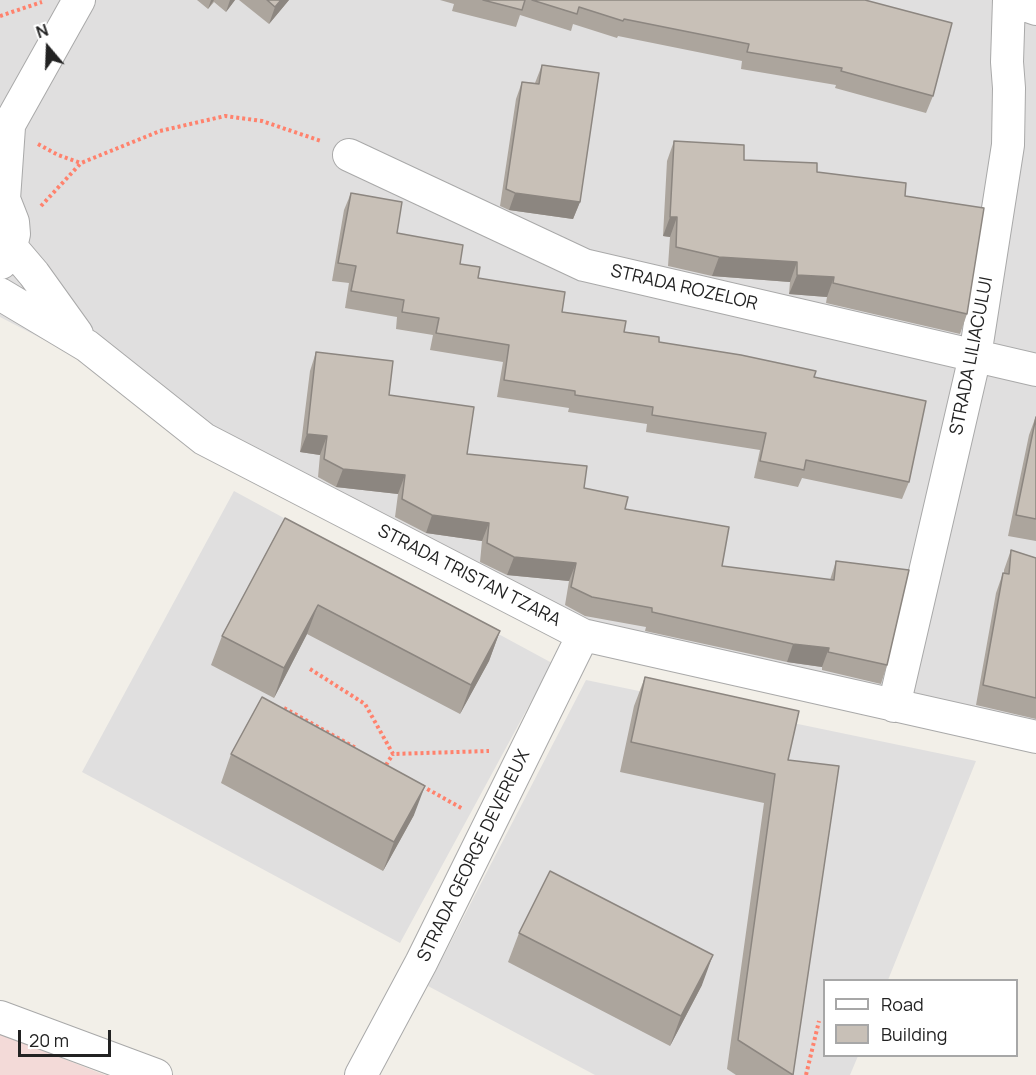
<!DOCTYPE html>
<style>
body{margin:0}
#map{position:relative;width:1036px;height:1075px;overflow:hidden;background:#f2efe8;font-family:Manrope,sans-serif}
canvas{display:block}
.legend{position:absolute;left:823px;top:979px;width:195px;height:78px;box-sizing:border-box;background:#fff;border:2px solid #a7a7a7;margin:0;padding:8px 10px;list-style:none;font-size:18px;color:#222}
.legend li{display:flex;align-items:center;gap:12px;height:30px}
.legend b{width:30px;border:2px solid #a7a7a7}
.north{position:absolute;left:18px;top:18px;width:60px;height:60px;-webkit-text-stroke:4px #fff;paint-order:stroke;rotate:341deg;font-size:16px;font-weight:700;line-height:24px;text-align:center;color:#222}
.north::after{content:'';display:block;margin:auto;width:21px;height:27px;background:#222;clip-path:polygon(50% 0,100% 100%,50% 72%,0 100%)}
.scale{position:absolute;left:18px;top:1030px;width:93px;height:27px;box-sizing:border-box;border:3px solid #222;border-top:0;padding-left:8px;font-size:18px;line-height:21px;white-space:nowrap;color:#222;-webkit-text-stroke:4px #fff;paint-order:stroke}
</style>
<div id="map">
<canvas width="1036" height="1075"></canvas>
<ul class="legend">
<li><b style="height:8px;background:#fff"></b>Road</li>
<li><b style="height:16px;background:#c8c0b7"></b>Building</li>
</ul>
<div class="north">N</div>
<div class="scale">20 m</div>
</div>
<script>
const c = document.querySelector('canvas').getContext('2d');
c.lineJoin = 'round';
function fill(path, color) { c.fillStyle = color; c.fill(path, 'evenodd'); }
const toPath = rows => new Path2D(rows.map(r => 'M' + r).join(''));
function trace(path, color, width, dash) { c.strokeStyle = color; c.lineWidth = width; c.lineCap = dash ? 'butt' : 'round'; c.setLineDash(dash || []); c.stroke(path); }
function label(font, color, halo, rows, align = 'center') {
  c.font = font + ' Manrope,sans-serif'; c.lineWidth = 4.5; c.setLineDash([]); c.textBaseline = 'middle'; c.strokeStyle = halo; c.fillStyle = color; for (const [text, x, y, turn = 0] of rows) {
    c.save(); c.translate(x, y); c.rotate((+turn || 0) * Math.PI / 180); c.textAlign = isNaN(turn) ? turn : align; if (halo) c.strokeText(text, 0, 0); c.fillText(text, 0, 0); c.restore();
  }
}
fill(toPath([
 [0,0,1036,0,1036,728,518,619,114,376,0,317],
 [234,491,552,663,400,943,82,772],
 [586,680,976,761,888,980,824,980,824,1056,858,1056,850,1075,595,1075,428,986]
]), '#e0dfdf');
fill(toPath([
 [0,1034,105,1075,0,1075]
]), '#f3dad8');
const minor = toPath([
 [1010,0,1036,9],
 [0,141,79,0],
 [349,155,584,265,1036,370],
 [0,196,4,199,13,222,14,234,11,247,1,263],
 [4,199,9,127],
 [11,247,34,274,77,334],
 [0,294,87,346,204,439,583,635,1036,737],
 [894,706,975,356,1008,145,1009,88,1007,62,1009,0],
 [0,1017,156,1075],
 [361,1075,421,963,583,635]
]);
trace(minor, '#a9a9a9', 34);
trace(toPath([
 [0,16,42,2],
 [38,144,58,155,81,163],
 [41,206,81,163,160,131,225,116,262,121,321,141],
 [310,669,365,704,393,754,489,751],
 [284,708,356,748],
 [386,765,393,754],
 [422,786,463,809],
 [806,1075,819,1021]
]), '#ff826d', 4, [3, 3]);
trace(minor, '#fff', 32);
fill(toPath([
 [197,0,235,0,226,12,214,2,208,9],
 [239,0,289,0,269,24],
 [440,0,865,0,933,96,926,113,835,88,836,85,741,69,742,61,618,36,617,38,573,24,571,31,520,15,516,27,452,11,454,4],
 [542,65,580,202,573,219,509,210,500,206,516,99,522,82,535,83],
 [674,141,744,160,817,172,905,196,967,314,960,334,826,303,827,297,789,294,790,282,712,276,668,266,670,237,663,236,667,161],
 [351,193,397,233,460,264,478,278,562,312,624,332,659,342,814,377,909,482,902,499,802,478,798,487,754,478,760,450,646,432,647,424,568,412,569,408,497,397,503,362,430,350,433,335,396,329,397,317,345,308,349,283,332,281,344,210],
 [316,352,389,395,467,454,584,488,625,509,722,566,830,580,836,561,887,665,881,684,822,670,822,667,787,662,645,631,646,627,585,616,565,605,569,581,507,575,480,562,482,541,426,533,395,517,398,494,336,487,318,477,320,455,300,452,310,371],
 [1036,416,1036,541,1008,536,1029,435],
 [285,518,500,631,489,661,460,714,307,634,274,698,211,665,222,636],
 [1011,550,1036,558,1036,719,976,705,996,593,1003,573,1004,573,1004,570],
 [645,677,788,760,793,1075,736,1075,727,1069,764,803,620,772,634,706],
 [231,754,414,815,383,871,221,783],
 [519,933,702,985,670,1046,508,962]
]), '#aca59d');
fill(toPath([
 [211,0,214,0,208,9],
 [230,0,235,0,226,12],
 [281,0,289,0,269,24,275,7],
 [515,193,580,202,573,219,509,210],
 [670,217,677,217,670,237,663,236],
 [719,257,797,262,790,282,712,276],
 [797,275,834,277,827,297,789,294],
 [307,434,327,436,320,455,300,452],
 [343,469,405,475,398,494,336,487],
 [432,515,489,523,482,541,426,533],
 [514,557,576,563,569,581,507,575],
 [318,605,307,634,274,698,284,668],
 [500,631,489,661,460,714,471,685],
 [793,644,829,648,822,667,787,662],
 [425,786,414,815,383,871,394,842],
 [713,955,702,985,670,1046,681,1016]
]), '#8c8680');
const building = toPath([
 [267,0,281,0,275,7,267,0],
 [483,0,525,0,522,10,483,0],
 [532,0,865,0,952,23,933,96,841,71,842,68,747,52,749,44,624,19,623,21,579,7,577,14,532,0],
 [542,65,599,73,580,202,515,193,506,189,522,82,539,84,542,65],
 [674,141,744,145,744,160,817,163,817,172,906,183,905,196,984,208,967,314,833,283,834,277,797,275,797,262,719,257,676,247,677,217,670,217,674,141],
 [351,193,402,202,397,233,463,245,460,264,480,267,478,278,565,292,562,312,626,321,624,332,659,337,659,342,741,355,816,371,814,377,926,401,909,482,806,460,804,470,760,461,766,433,652,415,653,407,575,395,575,391,504,380,509,345,436,333,439,318,402,312,404,300,351,291,356,266,338,263,351,193],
 [316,352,393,361,389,395,474,407,467,454,587,466,584,488,628,497,625,509,729,527,722,566,834,580,836,561,909,570,887,665,828,652,829,648,793,644,652,612,652,608,592,597,571,587,576,563,514,557,487,543,489,523,432,515,402,499,405,475,343,469,324,459,327,436,307,434,316,352],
 [1036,417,1036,519,1016,515,1036,417],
 [285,518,500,631,471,685,318,605,284,668,222,636,285,518],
 [1011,550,1036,558,1036,698,983,685,1003,573,1009,574,1011,550],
 [645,677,799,711,788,760,839,766,793,1075,738,1040,775,774,631,742,645,677],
 [262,697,425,786,394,842,231,754,262,697],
 [550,871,713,955,681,1016,519,933,550,871]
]);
fill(building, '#c8c0b7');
trace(building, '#8c8680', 1.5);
label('18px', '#222', '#fff', [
 ["STRADA ROZELOR",684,288,13],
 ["STRADA LILIACULUI",972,356,-79],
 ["STRADA TRISTAN TZARA",469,576,27],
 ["STRADA GEORGE DEVEREUX",474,856,-64]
]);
</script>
